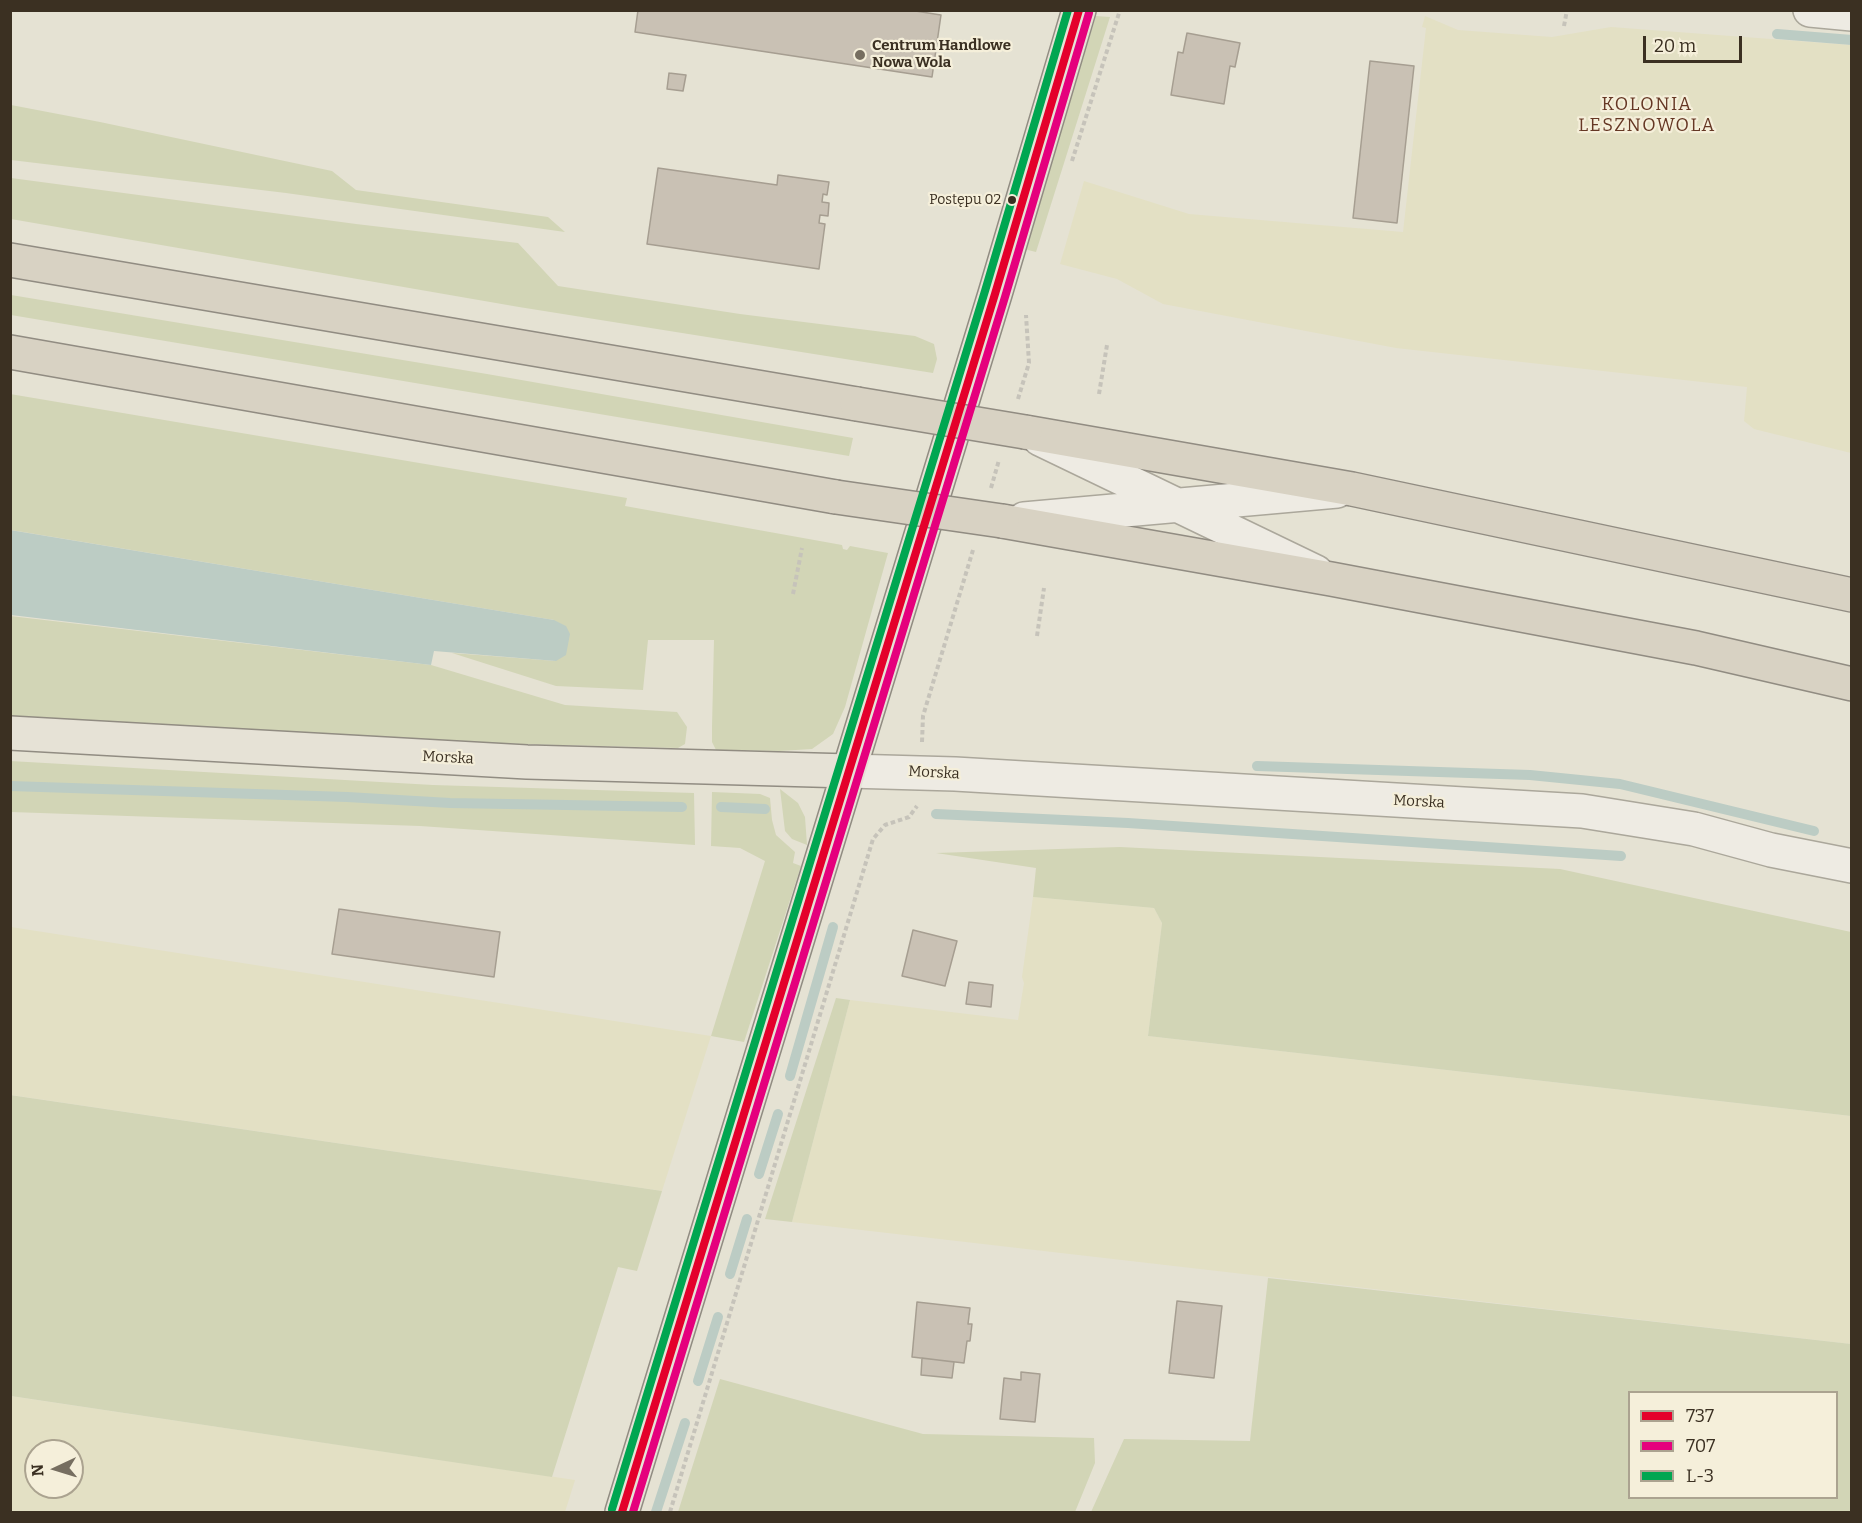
<!DOCTYPE html>
<meta charset="utf-8">
<style>
body{margin:0}
#map{position:relative;width:1862px;height:1523px;overflow:hidden;background:#e5e2d3;font-family:Bitter,serif}
canvas{display:block}
.frame{position:absolute;inset:0;border:12px solid #3b3022;pointer-events:none}
.legend{position:absolute;left:1628px;top:1391px;width:210px;height:108px;box-sizing:border-box;background:#f5efda;border:2px solid #aba390;margin:0;padding:8px 10px;list-style:none;font-size:18px;color:#3b3022}
.legend li{display:flex;align-items:center;gap:12px;height:30px}
.legend b{width:30px;border:2px solid #aba390}
.north{position:absolute;left:24px;top:1439px;width:60px;height:60px;box-sizing:border-box;background:#f5efda;border:2px solid #aba390;border-radius:50%;rotate:266deg;font-size:16px;font-weight:700;line-height:24px;text-align:center;color:#3b3022}
.north::after{content:'';display:block;margin:auto;width:21px;height:27px;background:#766e60;clip-path:polygon(50% 0,100% 100%,50% 72%,0 100%)}
.scale{position:absolute;left:1643px;top:36px;width:99px;height:27px;box-sizing:border-box;border:3px solid #3b3022;border-top:0;padding-left:8px;font-size:18px;line-height:21px;white-space:nowrap;color:#3b3022;-webkit-text-stroke:4px #f5efda;paint-order:stroke}
</style>
<div id="map">
<canvas width="1862" height="1523"></canvas>
<div class="frame"></div>
<ul class="legend">
<li><b style="height:8px;background:#e4002b"></b>737</li>
<li><b style="height:8px;background:#e5007d"></b>707</li>
<li><b style="height:8px;background:#00a651"></b>L-3</li>
</ul>
<div class="north">N</div>
<div class="scale">20 m</div>
</div>
<script>
const c = document.querySelector('canvas').getContext('2d');
c.lineJoin = 'round';
function fill(path, color) { c.fillStyle = color; c.fill(path, 'evenodd'); }
const toPath = rows => new Path2D(rows.map(r => 'M' + r).join(''));
function trace(path, color, width, dash) { c.strokeStyle = color; c.lineWidth = width; c.lineCap = dash ? 'butt' : 'round'; c.setLineDash(dash || []); c.stroke(path); }
function label(font, color, halo, rows, align = 'center') {
  c.font = font + ' Bitter,serif'; c.lineWidth = 4.5; c.setLineDash([]); c.textBaseline = 'middle'; c.strokeStyle = halo; c.fillStyle = color; for (const [text, x, y, turn = 0] of rows) {
    c.save(); c.translate(x, y); c.rotate((+turn || 0) * Math.PI / 180); c.textAlign = isNaN(turn) ? turn : align; if (halo) c.strokeText(text, 0, 0); c.fillText(text, 0, 0); c.restore();
  }
}
fill(toPath([
 [1425,16,1458,30,1552,37,1611,27,1851,45,1851,453,1754,429,1744,421,1747,387,1396,348,1163,304,1117,279,1060,264,1084,181,1189,214,1403,232,1426,28,1422,27],
 [1033,897,1154,908,1162,923,1148,1036,1851,1116,1851,1344,792,1222,850,1000,1018,1020,1024,983,1022,977],
 [11,927,711,1036,662,1191,11,1095],
 [10,1396,575,1480,565,1512,11,1512],
 [36,1451,72,1451,72,1487,36,1487]
]), '#e3e0c4');
fill(toPath([
 [1096,16,1110,17,1036,252,1024,249],
 [11,105,100,122,332,171,356,190,548,217,565,232,286,193,11,160],
 [11,178,356,224,518,243,558,286,740,314,915,336,934,344,937,359,933,373,519,307,11,219],
 [11,295,487,374,853,438,849,456,11,315],
 [10,394,627,498,625,506,842,545,843,549,847,550,850,546,888,553,845,707,833,734,812,749,780,751,716,750,712,742,712,727,714,640,648,640,643,690,556,686,452,653,556,661,554,620,11,530],
 [10,616,431,665,565,705,677,712,687,727,685,744,678,748,326,739,11,718],
 [10,761,433,785,694,793,695,845,420,826,11,812],
 [780,789,798,803,805,817,807,845,792,839,785,831],
 [712,792,760,794,770,798,772,820,776,835,795,852,793,863,801,866,744,1042,711,1036,765,861,740,848,711,846],
 [1120,847,1560,869,1851,932,1851,1116,1148,1036,1162,923,1154,908,1033,897,1036,868,936,853],
 [836,998,850,1000,792,1222,765,1219],
 [10,1095,662,1191,637,1271,618,1267,552,1477,11,1396],
 [1268,1278,1851,1344,1851,1512,1091,1512,1124,1439,1250,1441],
 [1630,1392,1836,1392,1836,1498,1630,1498],
 [720,1379,923,1434,1094,1438,1095,1463,1075,1512,678,1512]
]), '#d2d5b6');
fill(toPath([
 [10,530,554,620,566,626,570,634,566,655,556,661,434,651,431,665,11,615]
]), '#bcccc4');
trace(toPath([
 [1777,34,1852,40],
 [1257,766,1530,775,1620,784,1814,831],
 [10,786,347,797,450,803,682,807],
 [721,807,765,809],
 [936,814,1128,823,1621,856],
 [790,1076,833,927],
 [759,1174,778,1114],
 [730,1274,747,1219],
 [698,1381,718,1317],
 [656,1512,685,1423]
]), '#bcccc4', 10);
const building = toPath([
 [638,10,909,10,941,15,932,77,635,32,638,10],
 [1187,33,1240,43,1235,67,1230,66,1224,104,1171,95,1178,52,1183,53,1187,33],
 [1370,61,1414,66,1397,223,1353,218,1370,61],
 [669,73,686,75,683,91,667,89,669,73],
 [658,168,777,185,778,175,829,182,827,195,823,194,822,202,829,203,828,216,820,215,819,223,825,224,819,269,647,244,658,168],
 [339,909,500,932,494,977,332,954,339,909],
 [913,930,957,941,945,986,902,976,913,930],
 [969,982,993,985,991,1007,966,1004,969,982],
 [1177,1301,1222,1306,1214,1378,1169,1373,1177,1301],
 [917,1302,970,1308,968,1324,972,1324,970,1341,967,1341,964,1363,912,1357,917,1302],
 [922,1358,954,1362,952,1378,921,1375,922,1358],
 [1021,1372,1040,1374,1035,1422,1000,1419,1004,1378,1021,1380,1021,1372]
]);
fill(building, '#c9c1b4');
trace(building, '#a69e91', 1.5);
const minor = toPath([
 [1810,10,1852,14],
 [1040,439,1316,572],
 [1024,519,1337,491],
 [849,771,955,774,1582,811,1694,829,1771,850,1852,866]
]);
const major = toPath([
 [10,733,527,762,849,771],
 [622,1512,995,294,1079,10]
]);
const highway = toPath([
 [10,260,857,404],
 [10,352,836,497],
 [1025,432,1352,489,1852,595],
 [1002,521,1331,579,1696,648,1852,684]
]);
trace(minor, '#aba79b', 36);
trace(major, '#918c82', 36);
trace(highway, '#918c82', 36);
trace(toPath([
 [1564,26,1567,10],
 [1072,161,1120,10],
 [1099,394,1107,345],
 [1018,399,1029,363,1026,315],
 [991,488,999,460],
 [793,594,802,548],
 [1037,636,1044,588],
 [922,742,923,716,973,550],
 [670,1512,873,839,885,825,909,817,917,806]
]), '#c6c3ba', 4, [4.5, 3]);
trace(minor, '#eeebe3', 33);
trace(major, '#e6e2d6', 33);
trace(highway, '#d8d2c3', 33);
const highwayBridge = toPath([
 [857,404,1025,432],
 [836,497,1002,521]
]);
trace(highwayBridge, '#918c82', 36, []);
trace(highwayBridge, '#d8d2c3', 33);
trace(toPath([
 [622,1512,995,294,1079,10]
]), '#e4002b', 8);
trace(toPath([
 [633,1512,1005,297,1089,13]
]), '#e5007d', 8);
trace(toPath([
 [612,1509,985,291,1068,10]
]), '#00a651', 8);
for (const [x, y, r, color] of [
 [860,55,6,"#766e60"],
 [1012,200,5,"#3b3022"]
]) { const dot = new Path2D(); dot.arc(x, y, r, 0, 2 * Math.PI); c.fillStyle = color; c.fill(dot); trace(dot, '#f5efda', 2); }
label('14px', '#3b3022', '#f5efda', [
 ["Postępu 02",1001,200]
], 'right');
label('bold 15px', '#3b3022', '#f5efda', [
 ["Centrum Handlowe",872,46],
 ["Nowa Wola",872,63]
], 'left');
label('15px', '#3b3022', '#f5efda', [
 ["Morska",448,758,3],
 ["Morska",934,773,3],
 ["Morska",1419,802,3]
]);
c.letterSpacing = '1.5px';
label('18px', '#653724', '#f5efda', [
 ["KOLONIA",1647,105],
 ["LESZNOWOLA",1647,126]
]);
c.letterSpacing = '0px';
</script>
